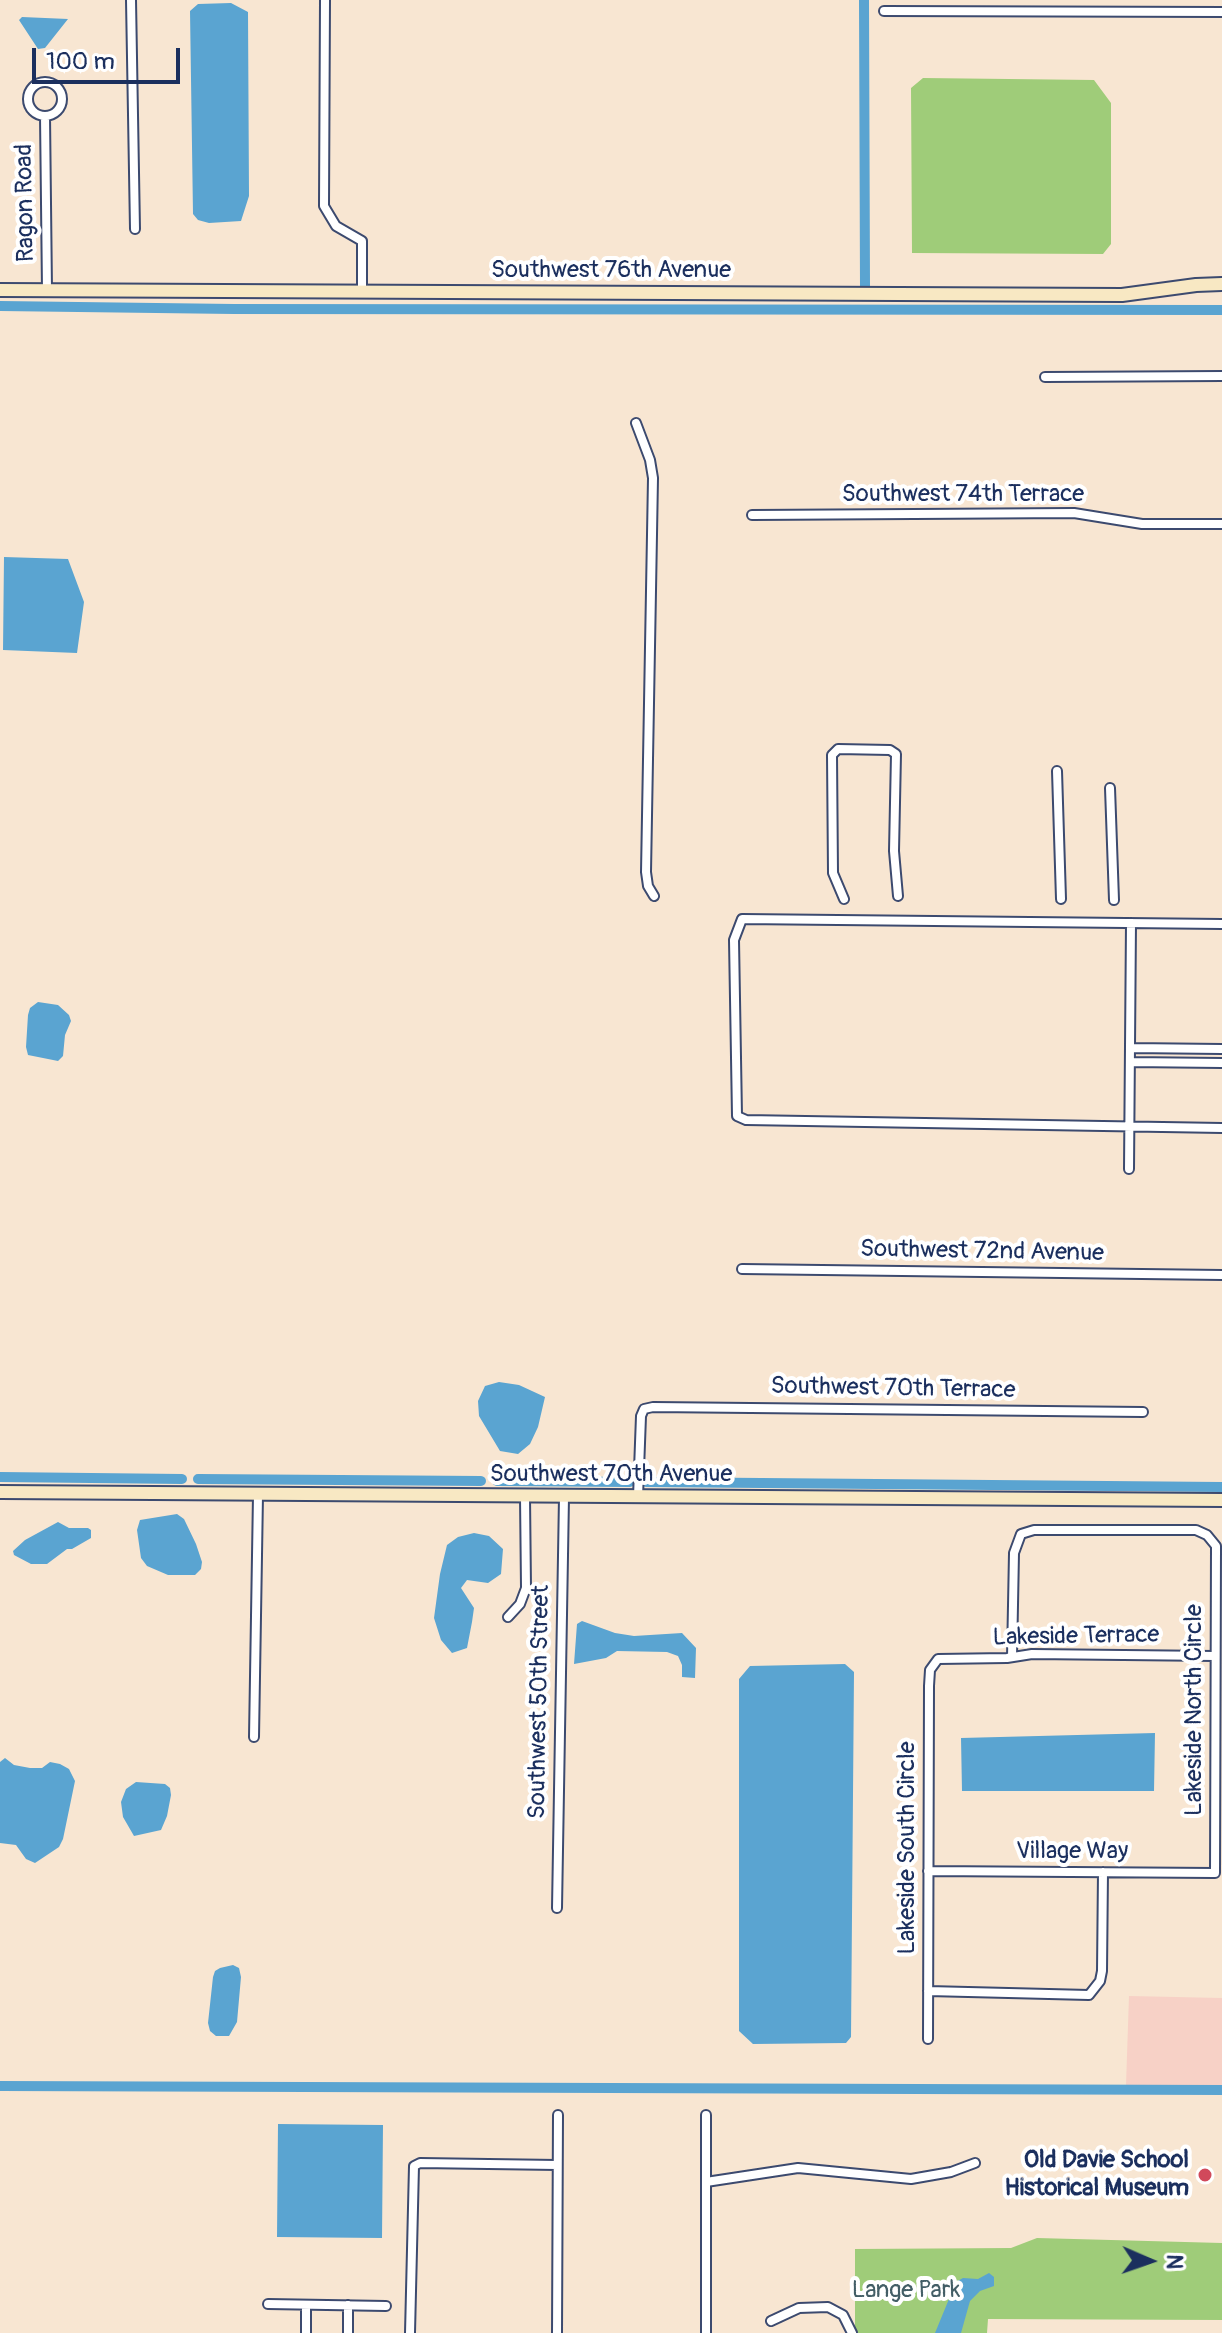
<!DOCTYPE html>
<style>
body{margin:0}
#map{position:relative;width:1222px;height:2333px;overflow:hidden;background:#f8e6d2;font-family:Pangolin,sans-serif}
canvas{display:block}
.north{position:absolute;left:1110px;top:2221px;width:80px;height:80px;-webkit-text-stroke:6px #fff;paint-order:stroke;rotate:92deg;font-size:22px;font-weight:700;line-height:32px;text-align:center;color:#1b2f5e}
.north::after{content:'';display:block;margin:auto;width:28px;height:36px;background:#1b2f5e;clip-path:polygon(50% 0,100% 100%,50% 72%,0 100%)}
.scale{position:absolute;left:32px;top:48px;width:148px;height:36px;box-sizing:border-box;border:4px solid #1b2f5e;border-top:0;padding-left:10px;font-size:24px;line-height:28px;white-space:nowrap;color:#1b2f5e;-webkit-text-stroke:6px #fff;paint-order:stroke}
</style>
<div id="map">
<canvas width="1222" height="2333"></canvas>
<div class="north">N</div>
<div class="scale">100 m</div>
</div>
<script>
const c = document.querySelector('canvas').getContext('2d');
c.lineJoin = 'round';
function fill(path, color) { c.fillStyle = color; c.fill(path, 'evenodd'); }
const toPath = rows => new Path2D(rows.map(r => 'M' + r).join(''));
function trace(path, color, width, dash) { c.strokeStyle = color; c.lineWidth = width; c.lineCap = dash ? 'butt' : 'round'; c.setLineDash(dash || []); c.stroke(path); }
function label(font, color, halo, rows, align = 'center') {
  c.font = font + ' Pangolin,sans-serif'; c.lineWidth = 8; c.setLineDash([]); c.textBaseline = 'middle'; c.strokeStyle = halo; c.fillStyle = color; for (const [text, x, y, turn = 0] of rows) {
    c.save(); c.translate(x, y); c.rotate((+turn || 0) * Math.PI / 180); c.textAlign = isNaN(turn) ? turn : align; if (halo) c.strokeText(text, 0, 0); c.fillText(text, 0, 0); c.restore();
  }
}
fill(toPath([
 [1129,1996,1222,1998,1222,2086,1126,2085]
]), '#f7d1c6');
fill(toPath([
 [923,78,1094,80,1111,103,1111,244,1103,254,912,253,911,88],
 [1037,2238,1222,2243,1222,2320,988,2319,987,2333,855,2333,855,2249,1011,2248]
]), '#9fcc79');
fill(toPath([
 [231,3,248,12,249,196,241,221,209,223,198,220,193,214,190,11,198,4],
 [22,17,68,19,45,48,38,49,19,20],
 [4,557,68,559,84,602,77,653,3,650],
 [38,1002,58,1005,69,1015,71,1021,65,1035,63,1056,58,1061,28,1055,26,1047,28,1015,30,1008],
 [499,1382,519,1385,545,1397,538,1427,530,1444,518,1454,500,1451,479,1416,478,1401,485,1386],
 [177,1514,184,1519,196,1544,202,1562,201,1569,195,1575,168,1575,147,1566,141,1558,137,1530,140,1520],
 [58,1522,69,1528,88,1528,91,1530,91,1538,72,1549,67,1549,47,1564,31,1564,14,1555,13,1551,25,1540],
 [474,1533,489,1536,503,1549,501,1574,488,1583,467,1580,461,1588,474,1608,472,1622,467,1648,452,1653,441,1640,434,1618,440,1574,447,1545,458,1537],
 [582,1621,615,1633,634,1636,682,1633,696,1648,695,1678,682,1677,682,1665,678,1656,667,1652,617,1651,606,1658,574,1664,577,1624],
 [845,1664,854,1672,851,2037,846,2043,753,2044,739,2031,739,1679,750,1666],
 [1155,1733,1154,1791,962,1791,961,1738],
 [5,1758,14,1765,30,1768,42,1768,50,1762,60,1764,69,1769,75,1781,63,1839,59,1847,35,1863,26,1859,16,1845,0,1843,0,1762],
 [136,1782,165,1784,170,1788,171,1795,167,1816,161,1830,134,1836,123,1817,121,1802,126,1789],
 [233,1965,239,1968,241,1977,237,2022,229,2036,216,2036,210,2031,208,2023,213,1977,215,1971,220,1968],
 [278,2124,383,2125,382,2238,277,2237],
 [989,2273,994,2277,994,2286,980,2291,970,2301,961,2333,935,2333,956,2282,963,2278,978,2279]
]), '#5aa4d1');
trace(toPath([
 [864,0,865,288],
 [0,306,234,309,1222,310],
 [0,1477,182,1479],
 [198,1479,481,1481],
 [497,1481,630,1482],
 [646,1482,1222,1487],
 [0,2086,1222,2090]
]), '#5aa4d1', 10);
const street = toPath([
 [131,0,135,229],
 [325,0,324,206,336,226,362,241,362,292],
 [884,11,1222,12],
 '28 99a17 17 0 1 1 34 0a17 17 0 1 1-34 0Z',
 [45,116,47,290],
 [1045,377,1222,376],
 [636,423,650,460,653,478,646,872,648,886,654,896],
 [752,515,1074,513,1142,524,1222,524],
 [1057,771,1061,899],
 [1110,788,1114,900],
 [844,899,833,873,832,755,838,749,890,750,896,754,894,851,898,896],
 [1222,924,742,919,734,940,737,1116,746,1120,1222,1128],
 [1130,1048,1222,1049],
 [1130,1062,1222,1063],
 [1129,1169,1131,923],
 [742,1269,1222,1275],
 [638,1497,641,1416,644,1409,653,1407,1143,1412],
 [508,1617,520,1604,526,1588,525,1497],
 [254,1737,258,1495],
 [928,1871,1215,1873,1216,1546,1207,1535,1196,1530,1034,1530,1021,1534,1014,1553,1012,1657],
 [557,1908,564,1497],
 [928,1991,1089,1995,1100,1981,1102,1971,1103,1872],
 [928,2039,929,1686,930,1670,938,1659,1007,1658,1032,1654,1215,1656],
 [706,2115,706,2333],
 [706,2182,798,2168,911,2179,951,2172,975,2163],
 [268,2304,386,2306],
 [771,2321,799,2308,828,2307,843,2315,852,2333],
 [306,2333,306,2305],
 [348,2333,348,2305],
 [410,2333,414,2166,420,2163,557,2165],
 [557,2333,558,2115]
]);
const secondary = toPath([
 [0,290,1122,295,1196,285,1222,284],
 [0,1492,1222,1500]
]);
trace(street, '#3c4a6f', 12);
trace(secondary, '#3c4a6f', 16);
trace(street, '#fff', 8);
trace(secondary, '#f8e8c3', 12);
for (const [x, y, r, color] of [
 [1205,2175,8,"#d1495b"]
]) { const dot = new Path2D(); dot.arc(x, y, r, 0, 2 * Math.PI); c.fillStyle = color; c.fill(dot); trace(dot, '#fff', 3); }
label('24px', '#1b2f5e', '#fff', [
 ["Ragon Road",26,203,-91],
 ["Southwest 76th Avenue",611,271],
 ["Southwest 74th Terrace",963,495],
 ["Southwest 72nd Avenue",982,1252,1],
 ["Southwest 70th Terrace",893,1389,1],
 ["Southwest 70th Avenue",611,1475],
 ["Lakeside Terrace",1076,1637,-1],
 ["Southwest 50th Street",540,1702,-89],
 ["Lakeside North Circle",1195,1710,-90],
 ["Lakeside South Circle",908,1848,-90],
 ["Village Way",1072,1852]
]);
label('bold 24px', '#1b2f5e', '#fff', [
 ["Old Davie School",1189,2161],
 ["Historical Museum",1189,2189]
], 'right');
label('24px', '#435e66', '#fff', [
 ["Lange Park",906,2291]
]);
</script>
